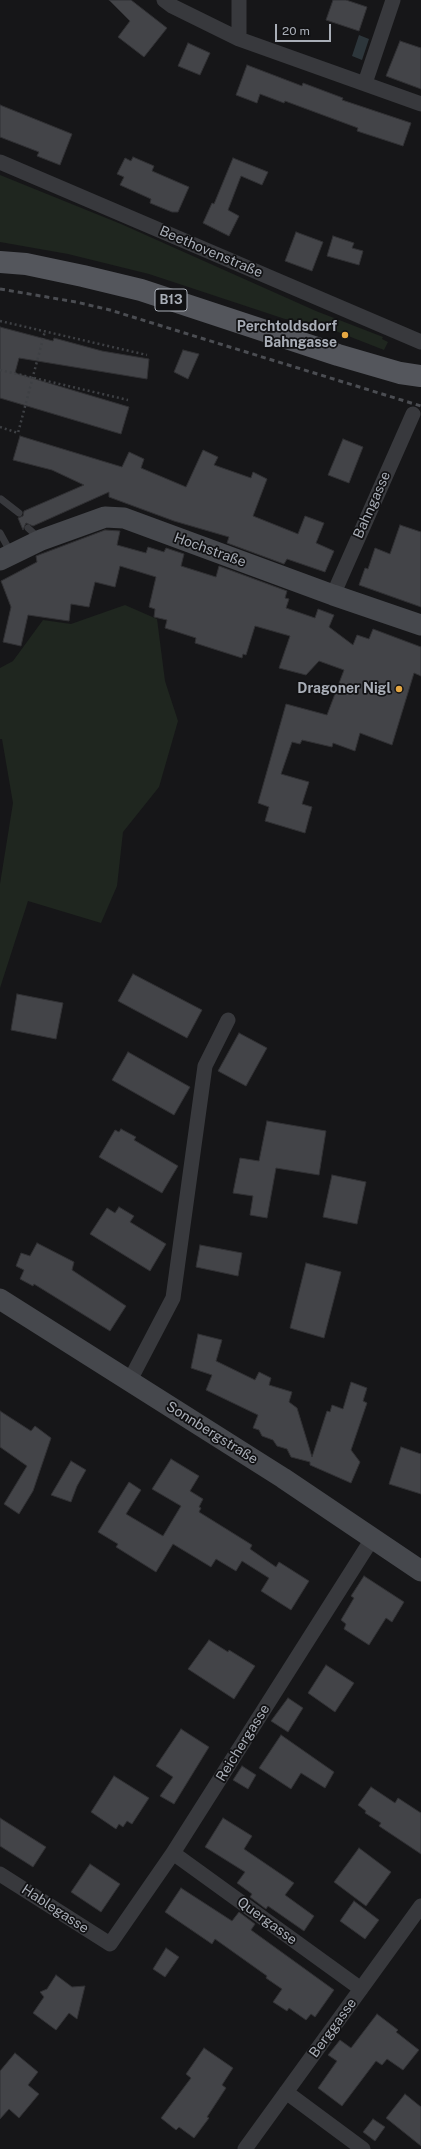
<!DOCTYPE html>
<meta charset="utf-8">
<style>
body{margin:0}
#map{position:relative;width:421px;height:2149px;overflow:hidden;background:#161618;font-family:"Public Sans",sans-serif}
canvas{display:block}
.scale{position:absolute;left:275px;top:24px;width:56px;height:18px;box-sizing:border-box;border:2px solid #a9aeb7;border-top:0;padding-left:5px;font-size:12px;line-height:14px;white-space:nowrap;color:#a9aeb7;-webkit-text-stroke:3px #111113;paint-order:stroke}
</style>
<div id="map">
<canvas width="421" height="2149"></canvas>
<div class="scale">20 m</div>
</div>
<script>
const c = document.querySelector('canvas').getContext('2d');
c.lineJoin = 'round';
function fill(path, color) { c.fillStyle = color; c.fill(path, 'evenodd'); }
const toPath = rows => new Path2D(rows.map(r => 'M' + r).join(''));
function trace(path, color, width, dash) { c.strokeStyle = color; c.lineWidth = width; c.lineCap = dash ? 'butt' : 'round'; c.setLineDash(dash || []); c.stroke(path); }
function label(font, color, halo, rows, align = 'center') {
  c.font = font + ' "Public Sans",sans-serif'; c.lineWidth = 3.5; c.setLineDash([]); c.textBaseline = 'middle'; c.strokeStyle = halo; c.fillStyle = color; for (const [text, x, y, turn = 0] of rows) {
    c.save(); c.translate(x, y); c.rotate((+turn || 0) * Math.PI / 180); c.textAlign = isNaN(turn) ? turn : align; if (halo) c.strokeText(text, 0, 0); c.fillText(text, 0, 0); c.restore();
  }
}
fill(toPath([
 [0,175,121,224,316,311,383,337,382,339,388,342,384,350,315,323,285,319,149,274,68,254,0,242],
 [125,605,157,619,165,681,178,721,159,787,123,832,117,886,101,923,28,901,0,988,0,884,13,803,2,739,0,739,0,668,13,661,43,620,71,624]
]), '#1f261f');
fill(toPath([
 [359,35,369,39,362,60,352,56]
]), '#2d363b');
const building = toPath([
 [109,0,131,0,167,28,144,57,118,37,130,21,109,0],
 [333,0,346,0,367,7,359,31,326,20,333,0],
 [400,41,421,48,421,89,386,76,400,41],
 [188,43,210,53,200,75,178,66,188,43],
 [247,65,302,86,303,83,343,98,342,100,411,123,403,146,357,131,358,128,285,101,284,103,260,94,257,103,236,95,247,65],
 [0,105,72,134,60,165,37,156,39,152,0,137,0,105],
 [133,157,154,166,152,171,189,187,178,212,172,212,150,203,151,199,120,185,124,177,117,174,125,158,131,161,133,157],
 [233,158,268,172,262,185,241,176,228,210,239,216,229,236,203,223,212,203,214,204,233,158],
 [296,232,323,242,312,271,285,261,296,232],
 [333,236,354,243,352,248,363,251,359,265,327,256,333,236],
 [0,327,53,341,54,338,102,351,149,359,147,379,19,358,15,373,129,407,121,434,0,398,0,327],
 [183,350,199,354,188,379,174,372,183,350],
 [20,436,122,467,129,452,144,459,141,468,186,487,203,450,218,457,214,465,251,478,253,472,267,479,253,516,298,534,305,516,324,523,316,543,334,551,325,572,287,559,284,564,227,543,229,537,174,521,109,497,109,492,33,526,26,523,23,530,18,518,23,516,24,511,84,485,52,470,13,460,20,436],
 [343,439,363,447,349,483,328,475,343,439],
 [400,525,421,532,421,607,359,585,365,568,368,569,375,548,390,554,400,525],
 [105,530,120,531,117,545,146,553,148,547,164,552,166,548,184,554,181,566,216,577,219,566,287,591,285,598,289,599,286,608,315,618,318,609,334,615,329,627,353,645,357,635,369,639,373,629,421,647,421,676,414,673,392,745,360,733,355,751,333,743,332,747,302,740,300,744,292,742,281,774,309,782,302,804,312,807,305,833,265,821,269,807,258,803,286,704,327,715,344,670,319,661,306,675,279,668,290,636,255,626,246,655,243,654,242,658,195,643,196,638,165,628,167,620,154,617,155,609,149,607,156,577,120,566,115,587,95,582,89,607,71,604,69,621,28,615,21,646,3,642,11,607,1,581,37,562,36,556,105,530],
 [133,974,202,1010,187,1038,118,1001,133,974],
 [17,994,63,1003,56,1039,11,1030,17,994],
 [239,1033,267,1048,246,1086,218,1071,239,1033],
 [128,1052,190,1087,174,1115,112,1080,128,1052],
 [267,1121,326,1131,319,1175,276,1168,267,1218,250,1215,253,1196,233,1193,240,1158,259,1161,267,1121],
 [121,1129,136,1137,134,1140,178,1166,162,1193,99,1157,115,1130,119,1132,121,1129],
 [332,1175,366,1182,357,1224,323,1217,332,1175],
 [119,1207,134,1216,130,1222,166,1244,150,1271,90,1234,107,1208,115,1213,119,1207],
 [37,1243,74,1262,72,1270,126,1306,110,1331,34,1284,33,1286,20,1279,24,1270,16,1266,21,1253,30,1256,37,1243],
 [200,1245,242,1253,238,1276,196,1267,200,1245],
 [306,1263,341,1272,324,1338,290,1328,306,1263],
 [198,1334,222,1340,216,1361,255,1380,259,1372,271,1378,269,1385,292,1392,289,1402,297,1408,312,1457,327,1411,330,1412,332,1405,343,1409,351,1382,367,1388,363,1401,367,1403,351,1450,360,1462,351,1483,310,1465,310,1462,291,1457,287,1449,277,1446,273,1440,262,1436,259,1430,253,1428,258,1415,206,1390,212,1375,191,1368,198,1334],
 [0,1411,31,1431,35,1426,51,1438,33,1491,19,1514,4,1504,27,1466,0,1447,0,1411],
 [401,1447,421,1454,421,1494,389,1484,401,1447],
 [171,1459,199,1476,190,1491,203,1499,199,1507,201,1508,199,1512,252,1545,250,1549,276,1567,279,1562,309,1581,291,1610,261,1591,269,1578,242,1561,236,1571,216,1559,211,1567,173,1544,156,1572,116,1547,118,1544,98,1532,129,1482,141,1490,126,1514,163,1536,181,1506,152,1489,171,1459],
 [71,1461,86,1470,77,1486,71,1502,51,1495,71,1461],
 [364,1576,404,1602,392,1622,386,1618,369,1645,344,1629,346,1624,341,1620,354,1598,351,1596,364,1576],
 [209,1640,228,1652,229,1650,255,1666,234,1699,188,1669,209,1640],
 [326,1665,354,1683,335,1712,308,1693,326,1665],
 [288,1698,303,1708,288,1732,271,1721,288,1698],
 [181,1729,209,1747,174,1804,160,1796,173,1777,156,1766,181,1729],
 [281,1735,334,1772,325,1788,301,1773,291,1789,259,1768,281,1735],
 [242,1766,256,1775,248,1789,233,1780,242,1766],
 [114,1776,149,1798,132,1824,127,1821,123,1827,119,1824,116,1829,91,1812,114,1776],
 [371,1787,395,1803,398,1798,421,1813,421,1854,379,1826,381,1823,365,1813,366,1811,358,1805,371,1787],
 [0,1818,46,1847,33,1867,0,1846,0,1818],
 [223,1818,252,1836,244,1849,294,1883,285,1895,314,1916,304,1931,268,1906,266,1909,250,1897,252,1894,237,1883,245,1872,205,1847,223,1818],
 [359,1848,391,1872,366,1906,334,1882,359,1848],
 [90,1864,120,1884,101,1912,71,1892,90,1864],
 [181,1888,232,1921,239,1912,255,1924,251,1930,334,1990,315,2017,311,2014,306,2020,289,2008,287,2011,273,2002,282,1989,266,1978,267,1976,215,1939,212,1944,165,1912,181,1888],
 [354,1901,379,1920,365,1939,340,1921,354,1901],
 [166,1948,179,1957,165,1977,153,1969,166,1948],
 [56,1975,72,1987,85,1986,77,2019,69,2013,56,2030,33,2013,44,1997,40,1992,47,1989,56,1975],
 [377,2014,398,2030,396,2032,419,2050,403,2070,387,2059,382,2065,376,2061,342,2106,318,2088,337,2061,328,2055,340,2040,351,2048,377,2014],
 [204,2048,233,2068,222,2085,226,2088,207,2117,209,2118,194,2138,179,2127,176,2130,161,2118,191,2078,186,2074,204,2048],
 [15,2053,38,2072,28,2085,39,2094,19,2118,9,2109,0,2119,0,2071,15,2053],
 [405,2094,421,2107,421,2146,386,2118,405,2094],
 [373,2119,385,2127,375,2141,363,2132,373,2119]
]);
fill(building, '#434448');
trace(building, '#313134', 1);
trace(toPath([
 [0,321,147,355],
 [0,370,128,400],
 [0,427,18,433,45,331]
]), '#3e4044', 2.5, [2, 3]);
trace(toPath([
 [1,499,19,513],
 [28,528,40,539],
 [0,533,11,553]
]), '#38393d', 7);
trace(toPath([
 [164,0,172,6,239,39,421,104],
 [239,0,239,39],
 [365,83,393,0],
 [0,162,421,342],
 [333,595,413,414],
 [129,1382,173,1298,205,1066,228,1020],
 [173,1853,361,1989],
 [0,1874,110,1944,173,1853,372,1539],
 [286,2092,363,2149],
 [245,2149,421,1906]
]), '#38393d', 15);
trace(toPath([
 [0,560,41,540,105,517,124,518,333,595,421,625],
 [0,1299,283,1478,421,1571]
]), '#46484d', 21);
trace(toPath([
 [0,262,26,264,83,276,141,290,338,355,400,373,421,376]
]), '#54565c', 22);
trace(toPath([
 [0,289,76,302,110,310,421,406]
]), '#4b4d52', 3, [5, 4]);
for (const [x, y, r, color] of [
 [345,335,4,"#e5a742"],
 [399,689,4,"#e5a742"]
]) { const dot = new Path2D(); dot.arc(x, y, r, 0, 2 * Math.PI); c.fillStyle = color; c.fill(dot); trace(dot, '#111113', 1.5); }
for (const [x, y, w] of [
 [171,300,32]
]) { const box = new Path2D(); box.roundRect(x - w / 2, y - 11, w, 22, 3); c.fillStyle = '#111113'; c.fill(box); trace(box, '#a9aeb7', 1); }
label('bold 13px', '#a9aeb7', null, [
 ["B13",171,300]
]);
label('14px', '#a9aeb7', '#111113', [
 ["Beethovenstraße",211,252,23],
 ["Bahngasse",372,505,-66],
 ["Hochstraße",210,550,20],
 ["Sonnbergstraße",212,1433,32],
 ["Reichergasse",243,1743,-58],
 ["Hablegasse",55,1909,33],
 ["Quergasse",267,1921,36],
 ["Berggasse",333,2028,-54]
]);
label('bold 14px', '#a9aeb7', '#111113', [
 ["Perchtoldsdorf",337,327],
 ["Bahngasse",337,343],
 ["Dragoner Nigl",391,689]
], 'right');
</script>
